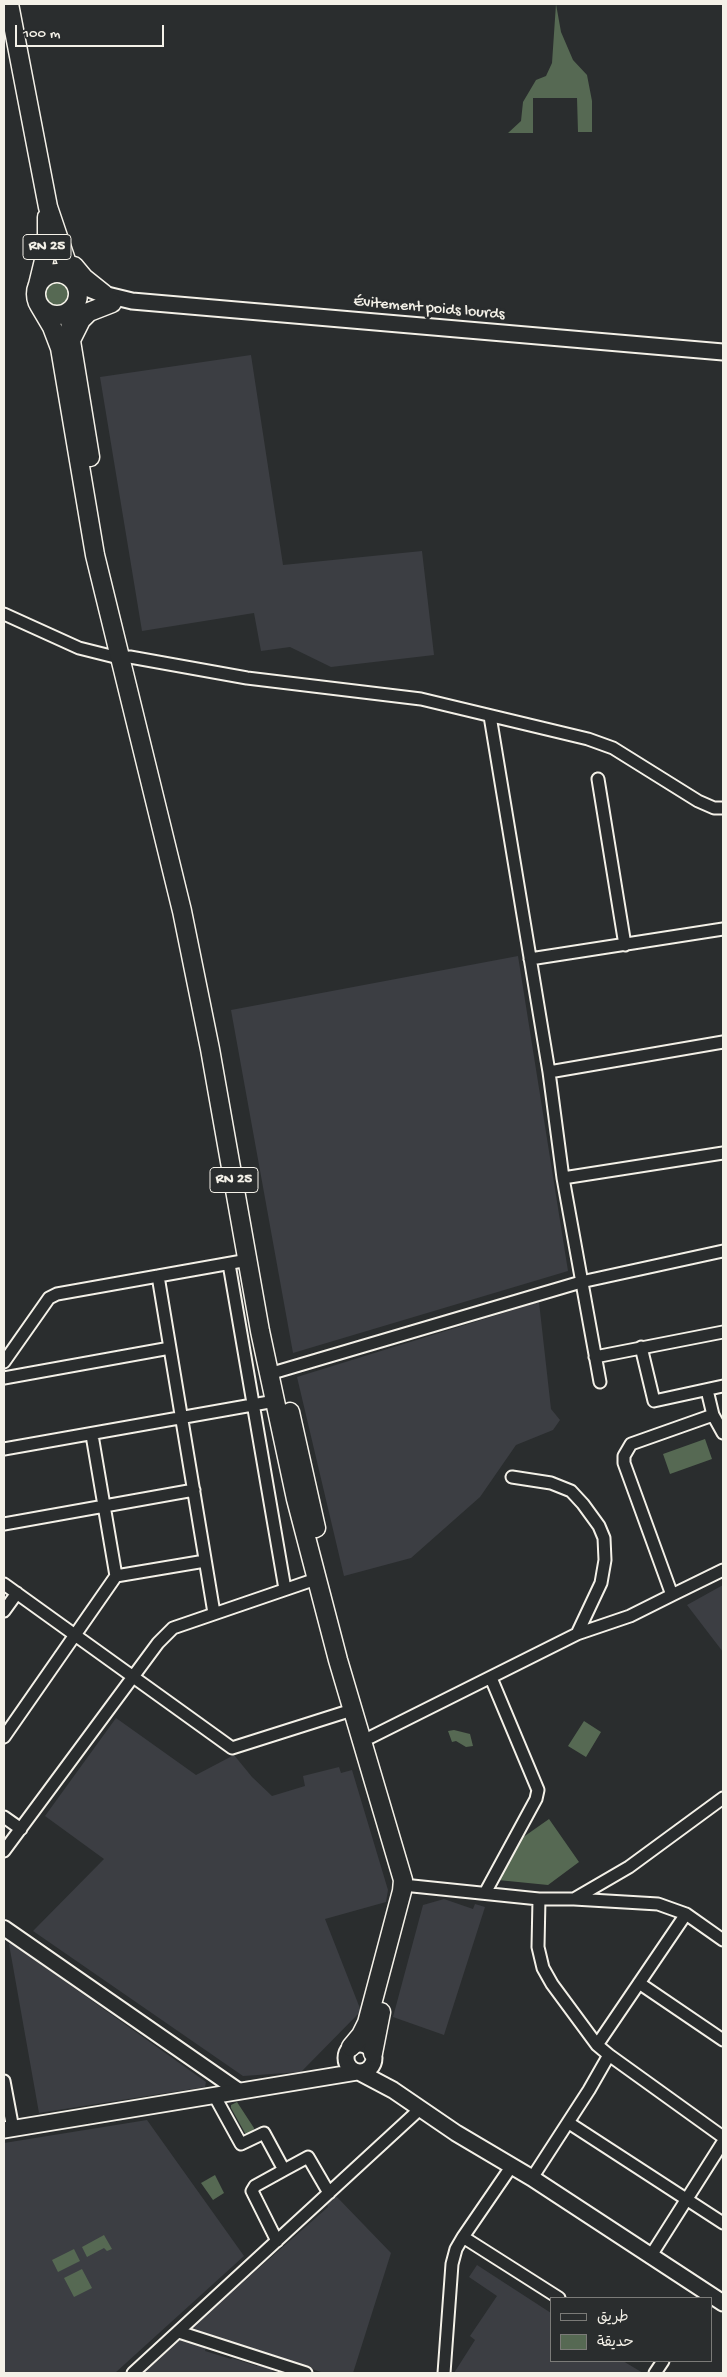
<!DOCTYPE html>
<meta charset="utf-8">
<style>
body{margin:0}
#map{position:relative;width:727px;height:2377px;overflow:hidden;background:#2a2d2e;font-family:"Gochi Hand","Playpen Sans Arabic",sans-serif}
canvas{display:block}
.frame{position:absolute;inset:0;border:5px solid #f4f1e8;pointer-events:none}
.legend{position:absolute;left:550px;top:2297px;width:162px;height:65px;box-sizing:border-box;background:#2a2d2e;border:1px solid #7b7b78;margin:0;padding:6px 9px;list-style:none;font-size:15px;color:#f4f1e8}
.legend li{display:flex;align-items:center;gap:10px;height:25px}
.legend b{width:25px;border:1px solid #7b7b78}
.scale{position:absolute;left:15px;top:25px;width:149px;height:22px;box-sizing:border-box;border:2px solid #f4f1e8;border-top:0;padding-left:6px;font-size:15px;line-height:18px;white-space:nowrap;color:#f4f1e8;-webkit-text-stroke:4px #2a2d2e;paint-order:stroke}
</style>
<div id="map">
<canvas width="727" height="2377"></canvas>
<div class="frame"></div>
<ul class="legend">
<li><b style="height:6px;background:#2a2d2e"></b>طريق</li>
<li><b style="height:14px;background:#566953"></b>حديقة</li>
</ul>
<div class="scale">100 m</div>
</div>
<script>
const c = document.querySelector('canvas').getContext('2d');
c.lineJoin = 'round';
function fill(path, color) { c.fillStyle = color; c.fill(path, 'evenodd'); }
const toPath = rows => new Path2D(rows.map(r => 'M' + r).join(''));
function trace(path, color, width, dash) { c.strokeStyle = color; c.lineWidth = width; c.lineCap = dash ? 'butt' : 'round'; c.setLineDash(dash || []); c.stroke(path); }
function label(font, color, halo, rows, align = 'center') {
  c.font = font + ' "Gochi Hand",sans-serif'; c.lineWidth = 5; c.setLineDash([]); c.textBaseline = 'middle'; c.strokeStyle = halo; c.fillStyle = color; for (const [text, x, y, turn = 0] of rows) {
    c.save(); c.translate(x, y); c.rotate((+turn || 0) * Math.PI / 180); c.textAlign = isNaN(turn) ? turn : align; if (halo) c.strokeText(text, 0, 0); c.fillText(text, 0, 0); c.restore();
  }
}
fill(toPath([
 [251,355,283,565,422,551,434,655,331,667,290,647,261,651,254,613,142,631,100,377],
 [518,956,568,1271,293,1353,231,1010],
 [539,1302,551,1409,560,1420,553,1430,516,1445,480,1497,411,1558,344,1576,297,1377],
 [723,1585,723,1652,687,1605],
 [116,1718,196,1775,234,1755,252,1777,272,1796,305,1786,303,1776,339,1767,341,1773,352,1770,388,1890,386,1902,325,1919,361,2011,301,2072,243,2076,33,1931,104,1859,45,1816],
 [444,1899,473,1909,475,1904,485,1907,444,2035,393,2017,423,1905],
 [11,1943,206,2082,205,2087,39,2113,9,1944],
 [147,2120,244,2256,115,2373,4,2373,4,2143],
 [336,2196,391,2253,353,2373,324,2373,190,2329,328,2207,327,2204],
 [477,2265,551,2313,551,2361,623,2361,643,2373,454,2373,475,2340,470,2336,497,2296,469,2277],
 [182,2338,201,2344,206,2347,205,2351,231,2359,232,2358,257,2366,258,2365,273,2369,272,2373,142,2373]
]), '#3c3e43');
fill(toPath([
 [556,4,561,32,573,60,587,75,592,101,592,132,578,132,577,98,533,98,533,133,508,133,521,121,523,102,536,80,546,76,552,63],
 '45 294a12 12 0 1 1 24 0a12 12 0 1 1-24 0Z',
 [705,1439,712,1459,670,1474,663,1454],
 [584,1721,601,1732,586,1757,568,1746],
 [454,1730,470,1734,473,1746,466,1747,456,1741,452,1742,448,1731],
 [549,1819,579,1862,548,1885,498,1880,522,1838],
 [237,2102,254,2128,253,2132,249,2134,245,2133,231,2108,231,2105],
 [215,2175,224,2193,213,2200,201,2183],
 [104,2235,112,2249,107,2251,104,2248,87,2257,82,2247],
 [74,2249,80,2261,58,2272,52,2260],
 [82,2269,92,2288,74,2297,64,2278]
]), '#566953');
const minor = toPath([
 [4,614,79,648,119,658,130,657,247,678,421,699,588,739,613,748,698,801,714,808,723,808],
 [490,716,549,1072,563,1178,600,1382],
 [598,779,625,945],
 [530,959,723,929],
 [549,1072,723,1042],
 [563,1178,723,1153],
 [229,1264,285,1589],
 [158,1276,214,1613],
 [641,1347,654,1401,723,1386],
 [595,1357,723,1332],
 [4,1362,49,1298,57,1294,248,1260],
 [269,1374,581,1282,723,1251],
 [4,1378,170,1348],
 [707,1390,713,1415,723,1433],
 [92,1435,116,1576],
 [4,1449,275,1401],
 [512,1477,551,1483,571,1491,583,1504,599,1526,604,1538,605,1560,601,1583,577,1634],
 [4,1524,194,1490],
 [4,1584,232,1748,352,1710],
 [672,1595,723,1570],
 [4,1611,17,1593],
 [4,1737,116,1576,205,1561],
 [371,1737,577,1634,630,1616,672,1595,624,1463,624,1456,631,1444,713,1415],
 [4,1817,21,1829],
 [4,1851,158,1643,173,1628,316,1579],
 [403,1885,539,1899,574,1899,658,1904,686,1914,723,1940],
 [485,1893,536,1799,538,1790,491,1678],
 [539,1899,538,1947,543,1968,552,1984,597,2045,609,2055,723,2137],
 [574,1899,629,1867,723,1798],
 [639,1983,723,2040],
 [597,2045,686,1914],
 [4,2081,13,2129],
 [214,2095,241,2144,264,2133,284,2170,308,2157,329,2193],
 [569,2123,723,2223],
 [532,2178,589,2090,609,2055],
 [463,2237,559,2298],
 [277,2241,252,2191,255,2186,284,2170],
 [650,2257,723,2142],
 [179,2332,306,2373],
 [133,2373,420,2109],
 [444,2373,452,2264,456,2249,463,2237,511,2167],
 [655,2373,663,2361]
]);
const tertiary = toPath([
 [4,1928,239,2091]
]);
const secondary = toPath([
 [77,284,99,293,132,301,723,352],
 '346 2058a14 14 0 1 1 28 0a14 14 0 1 1-28 0Z',
 [359,2072,393,2090,456,2133,532,2178,723,2303],
 [4,2130,357,2072]
]);
const primary = toPath([
 [9,4,48,207,72,278],
 [74,266,84,278,104,294],
 '36 294a21 21 0 1 1 42 0a21 21 0 1 1-42 0Z',
 [38,285,47,248,47,217],
 [39,305,52,327,60,348,95,555,182,911,210,1049,260,1331,296,1499,338,1660,403,1880,402,1891,367,2023,361,2035,351,2047],
 [70,312,71,341,90,457],
 [72,338,81,320,89,312,112,303],
 [290,1412,316,1528],
 [373,2053,381,2012]
]);
trace(minor, '#f4f1e8', 15);
trace(tertiary, '#f4f1e8', 18);
trace(secondary, '#f4f1e8', 19);
trace(primary, '#f4f1e8', 21);
trace(minor, '#2a2d2e', 11);
trace(tertiary, '#2a2d2e', 14);
trace(secondary, '#2a2d2e', 15);
trace(primary, '#2a2d2e', 18);
for (const [x, y, w] of [
 [47,247,48],
 [234,1180,48]
]) { const box = new Path2D(); box.roundRect(x - w / 2, y - 12.5, w, 25, 4); c.fillStyle = '#2a2d2e'; c.fill(box); trace(box, '#f4f1e8', 1); }
label('bold 15px', '#f4f1e8', null, [
 ["RN 25",47,247],
 ["RN 25",234,1180]
]);
label('16px', '#f4f1e8', '#2a2d2e', [
 ["Évitement poids lourds",429,309,5]
]);
</script>
